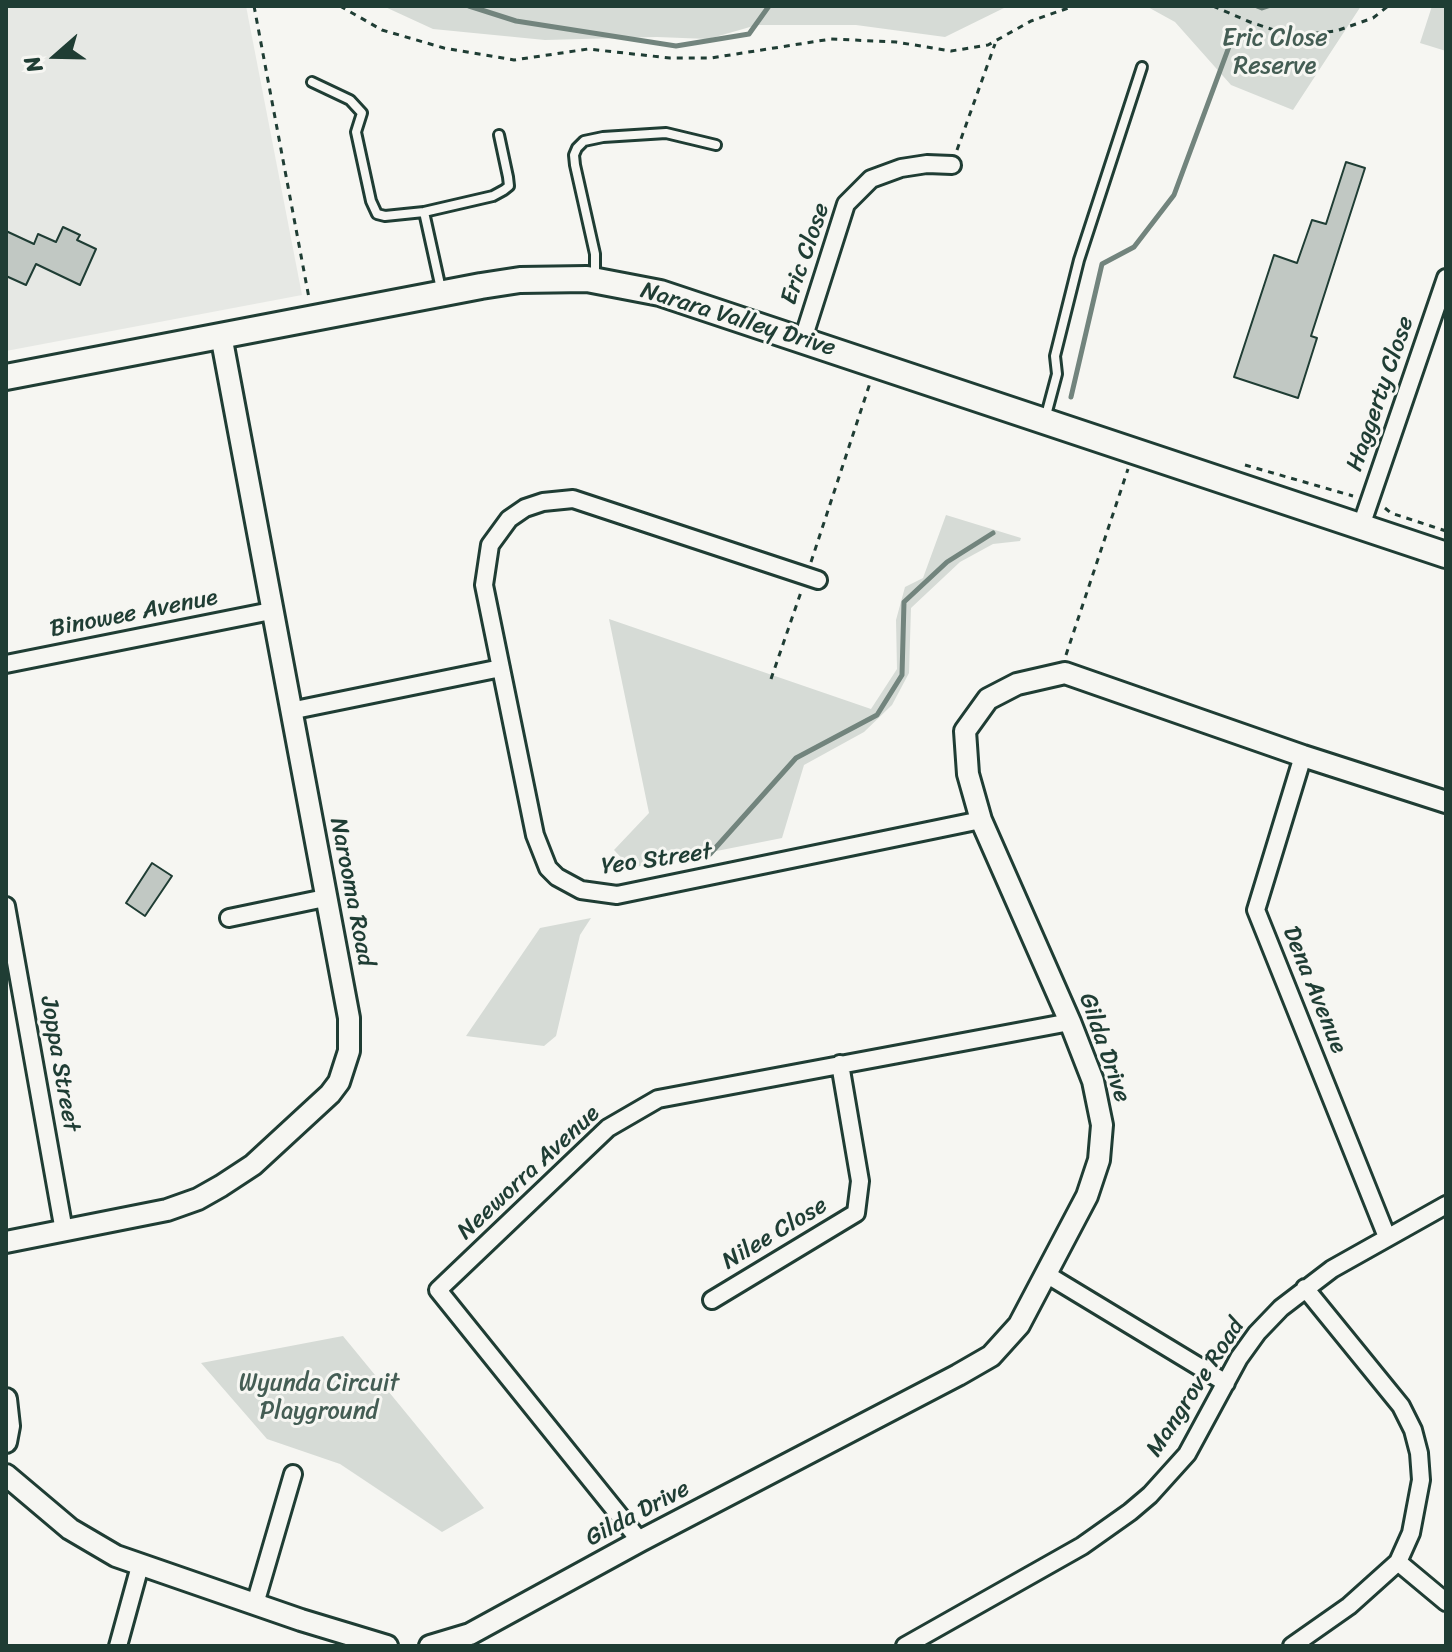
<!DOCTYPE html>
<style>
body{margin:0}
#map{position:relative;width:1452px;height:1652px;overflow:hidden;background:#f6f6f2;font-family:Sriracha,sans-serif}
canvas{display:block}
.frame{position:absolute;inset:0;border:8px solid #1f3d34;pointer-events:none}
.north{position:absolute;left:16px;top:16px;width:80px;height:80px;-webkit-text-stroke:6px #f6f6f2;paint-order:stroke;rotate:250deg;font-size:22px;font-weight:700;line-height:32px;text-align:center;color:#1f3d34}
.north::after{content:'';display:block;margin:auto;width:28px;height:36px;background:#1f3d34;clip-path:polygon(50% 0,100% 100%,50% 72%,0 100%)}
</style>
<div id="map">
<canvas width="1452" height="1652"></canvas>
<div class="frame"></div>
<div class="north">N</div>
</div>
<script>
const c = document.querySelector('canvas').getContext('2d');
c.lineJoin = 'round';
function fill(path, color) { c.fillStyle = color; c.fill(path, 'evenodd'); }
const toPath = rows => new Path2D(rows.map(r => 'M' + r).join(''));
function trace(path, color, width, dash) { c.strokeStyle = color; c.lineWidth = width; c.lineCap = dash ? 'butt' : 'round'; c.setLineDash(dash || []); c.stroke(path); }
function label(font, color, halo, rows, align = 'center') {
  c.font = font + ' Sriracha,sans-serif'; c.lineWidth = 6; c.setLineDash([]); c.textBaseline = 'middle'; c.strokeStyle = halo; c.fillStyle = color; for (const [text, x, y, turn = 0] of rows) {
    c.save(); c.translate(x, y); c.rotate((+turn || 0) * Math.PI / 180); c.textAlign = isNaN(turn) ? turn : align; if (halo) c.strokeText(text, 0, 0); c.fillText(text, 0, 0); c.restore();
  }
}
fill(toPath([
 [6,6,246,6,302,295,6,351]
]), '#e6e8e4');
fill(toPath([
 [383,6,1008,6,945,37,856,25,757,25,708,39,657,37,545,40,433,29],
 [1146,6,1361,6,1293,110,1231,85,1175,22],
 [1432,6,1446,6,1446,51,1420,43],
 [946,515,1021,538,1020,541,993,544,960,562,911,608,909,673,892,705,864,732,804,765,782,838,631,868,614,850,649,813,609,619,871,709,897,669,896,620,905,587,923,578],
 [591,918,580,935,556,1036,544,1046,466,1036,540,928],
 [343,1336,484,1508,442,1532,340,1464,267,1439,201,1363]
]), '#d6dbd6');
trace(toPath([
 [469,6,516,21,676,46,749,34,769,6],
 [1257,6,1262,8,1268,6],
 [1071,397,1102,264,1134,247,1174,195,1230,44],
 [710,854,796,758,877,715,902,675,904,602,947,562,993,533]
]), '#72847d', 5);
const building = toPath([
 [1346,162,1365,168,1311,336,1317,338,1298,398,1234,377,1274,255,1297,263,1312,220,1326,224,1346,162],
 [63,227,80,235,77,240,96,249,80,285,36,264,26,285,6,276,6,231,34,244,38,234,56,242,63,227],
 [152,863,172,876,145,916,126,903,152,863]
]);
fill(building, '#c1c8c3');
trace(building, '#1f3d34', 2);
const service = toPath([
 [312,82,350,100,362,113,356,132,371,201,377,214,385,216,424,212,493,196,504,190,509,186,508,177,499,135],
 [424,212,441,289],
 [595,276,595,254,575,165,574,155,577,148,584,141,603,137,666,133,716,145],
 [1045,419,1057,374,1055,356,1079,260,1142,67]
]);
const minor = toPath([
 [803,339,846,204,871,179,901,168,927,164,952,165],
 [1361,526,1446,278],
 [818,580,573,499,543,502,525,508,509,519,490,545,484,585,535,835,548,868,557,877,581,890,617,895,981,820],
 [6,664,271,611],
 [290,711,501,668],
 [1303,756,1256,910,1387,1237],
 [6,906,64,1231],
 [229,918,325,898],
 [1046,1274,1226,1383],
 [712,1300,856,1213,860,1181,840,1064],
 [640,1541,438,1290,608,1128,658,1099,1070,1022],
 [1398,1562,1446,1602],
 [255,1604,293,1474],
 [118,1646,140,1566],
 [905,1646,1082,1546,1130,1512,1150,1495,1187,1454,1239,1358,1257,1333,1281,1308,1332,1269,1446,1205],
 [1292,1646,1349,1606,1398,1562,1411,1533,1421,1480,1419,1453,1413,1430,1401,1406,1305,1288]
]);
const tertiary = toPath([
 [6,1242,167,1210,198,1199,221,1186,253,1165,330,1094,339,1082,349,1051,349,1018,221,335],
 [6,1399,9,1426,6,1442],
 [6,1475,70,1529,116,1556,301,1620,387,1646],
 [430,1646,470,1634,640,1541,958,1375,991,1356,1019,1325,1087,1196,1099,1160,1102,1125,1093,1081,1070,1022,981,820,968,774,965,731,988,699,1017,684,1065,673,1303,756,1446,802]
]);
const secondary = toPath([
 [6,377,481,286,520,280,587,279,660,293,1446,555]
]);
trace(service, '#1f3d34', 14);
trace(minor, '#1f3d34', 22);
trace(tertiary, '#1f3d34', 26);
trace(secondary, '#1f3d34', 30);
trace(toPath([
 [254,6,309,298],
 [340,6,382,30,444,48,514,60,588,49,670,58,711,58,831,39,896,42,951,51,988,45,1031,21,1074,6],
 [1213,6,1250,22,1292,36,1336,31,1373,18,1388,6],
 [957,150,995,44],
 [1245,465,1353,496],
 [1385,508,1391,513,1446,531],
 [811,562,870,383],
 [1066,655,1128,469],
 [771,679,801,592]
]), '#1f3d34', 3, [6, 6]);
trace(service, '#f6f6f2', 8);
trace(minor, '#f6f6f2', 16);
trace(tertiary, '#f6f6f2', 20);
trace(secondary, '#f6f6f2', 24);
label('24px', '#445d54', '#f6f6f2', [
 ["Eric Close",1275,39],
 ["Reserve",1275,67],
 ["Wyunda Circuit",319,1384],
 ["Playground",319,1412]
]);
label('24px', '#1f3d34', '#f6f6f2', [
 ["Eric Close",806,254,-71],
 ["Narara Valley Drive",738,320,17],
 ["Haggerty Close",1381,394,-71],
 ["Binowee Avenue",134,614,-11],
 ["Yeo Street",657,860,-8],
 ["Narooma Road",351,892,79],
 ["Dena Avenue",1314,990,68],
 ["Gilda Drive",1104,1048,71],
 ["Joppa Street",59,1064,80],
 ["Neeworra Avenue",529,1173,-43],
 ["Nilee Close",775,1234,-31],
 ["Mangrove Road",1196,1388,-57],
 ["Gilda Drive",638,1514,-28]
]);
</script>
